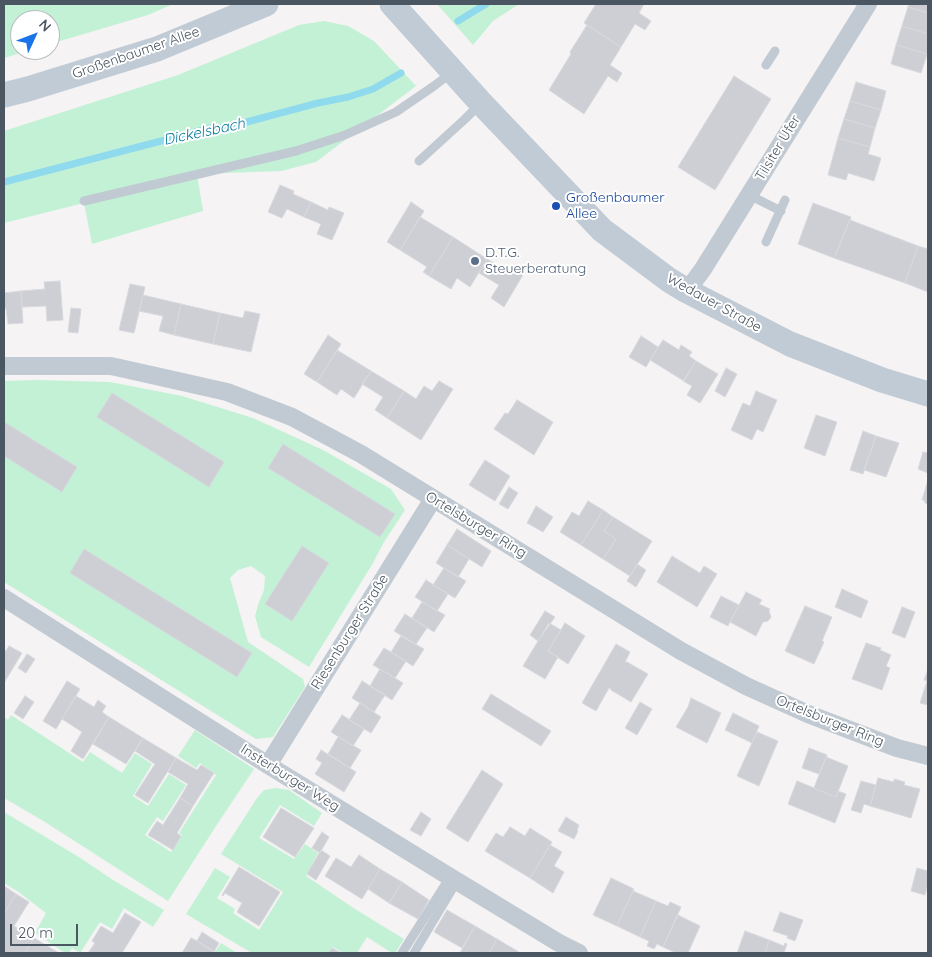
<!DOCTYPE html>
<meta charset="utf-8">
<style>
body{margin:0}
#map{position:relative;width:932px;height:957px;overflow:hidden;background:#f5f3f3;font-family:Quicksand,sans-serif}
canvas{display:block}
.frame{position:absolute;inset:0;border:5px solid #4a5661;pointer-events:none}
.north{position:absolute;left:10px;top:10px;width:50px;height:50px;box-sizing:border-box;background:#fff;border:1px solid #b7bbc0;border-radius:50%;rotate:47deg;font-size:14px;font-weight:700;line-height:20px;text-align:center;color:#4a5661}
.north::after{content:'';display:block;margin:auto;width:18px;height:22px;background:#1a73e8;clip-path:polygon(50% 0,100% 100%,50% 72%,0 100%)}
.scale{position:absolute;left:10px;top:924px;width:68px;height:22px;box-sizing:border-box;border:2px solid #4a5661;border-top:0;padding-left:6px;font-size:15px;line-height:18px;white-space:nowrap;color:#4a5661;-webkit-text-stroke:4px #fff;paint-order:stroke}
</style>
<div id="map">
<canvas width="932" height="957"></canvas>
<div class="frame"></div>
<div class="north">N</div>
<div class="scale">20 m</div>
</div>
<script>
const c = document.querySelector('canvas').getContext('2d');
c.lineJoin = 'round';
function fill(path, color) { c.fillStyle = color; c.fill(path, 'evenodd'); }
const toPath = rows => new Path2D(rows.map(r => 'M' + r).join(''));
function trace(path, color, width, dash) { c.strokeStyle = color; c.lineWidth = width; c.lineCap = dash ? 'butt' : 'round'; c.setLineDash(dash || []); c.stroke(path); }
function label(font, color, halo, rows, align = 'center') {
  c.font = font + ' Quicksand,sans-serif'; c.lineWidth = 4; c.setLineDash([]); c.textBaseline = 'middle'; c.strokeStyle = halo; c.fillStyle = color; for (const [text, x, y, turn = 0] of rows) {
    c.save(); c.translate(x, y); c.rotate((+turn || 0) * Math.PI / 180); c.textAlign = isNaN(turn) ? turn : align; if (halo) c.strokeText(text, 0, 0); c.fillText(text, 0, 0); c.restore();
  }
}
fill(toPath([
 [4,4,173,4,148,15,50,44,50,20,20,20,20,50,30,50,4,58],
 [437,4,519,4,493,21,473,45],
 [324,21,348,26,374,41,416,86,316,162,281,171,197,174,203,211,92,244,84,203,4,223,4,131,178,75,299,25],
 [38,380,110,382,182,396,253,418,323,450,391,489,405,510,384,542,373,563,309,667,261,637,255,616,258,605,264,590,265,576,251,566,238,570,230,578,248,642,303,679,305,687,273,737,256,739,4,582,4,381],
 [11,715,83,762,90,752,122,773,135,753,152,764,133,796,148,806,169,774,186,785,163,821,157,817,145,835,171,852,182,835,179,833,216,775,200,763,196,768,178,756,195,730,254,769,216,826,168,901,45,822,4,798,4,717,8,720],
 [275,788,289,790,322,813,314,826,280,805,259,838,294,859,305,844,318,853,306,876,355,909,404,939,395,953,392,953,367,937,357,953,343,953,333,947,328,953,252,953,186,914,215,868,230,877,217,898,235,909,233,913,259,930,283,892,221,854,257,798,264,790],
 [4,812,82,859,113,880,164,910,153,927,124,908,112,929,100,922,80,953,72,948,69,953,65,953,35,933,46,913,17,891,4,883],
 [221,943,237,953,217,953,215,952]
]), '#c3f1d5');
trace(toPath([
 [458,21,486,4],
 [4,182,211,128,228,127,318,103,348,97,373,89,401,73]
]), '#90daee', 7);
const building = toPath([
 [596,4,644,4,639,13,651,21,645,30,635,24,621,47,584,23,596,4],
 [909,4,928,4,928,13,908,7,909,4],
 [908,7,928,13,928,34,902,26,908,7],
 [587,25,621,47,610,65,622,73,617,82,608,76,584,114,549,90,571,54,570,52,587,25],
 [902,26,928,34,928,49,927,54,896,45,902,26],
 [896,45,927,54,921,73,891,64,896,45],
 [734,76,771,99,715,190,678,167,734,76],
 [856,82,886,91,881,110,850,101,856,82],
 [850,101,881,110,875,128,844,119,850,101],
 [844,119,875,128,870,147,838,138,844,119],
 [838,138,870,147,868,154,881,158,874,181,848,173,846,180,828,175,838,138],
 [280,185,294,191,293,194,311,202,304,217,287,209,282,218,268,212,280,185],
 [311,202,328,210,329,207,344,213,332,240,317,234,321,224,304,217,311,202],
 [411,202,424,211,400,250,387,242,411,202],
 [813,203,851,217,834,258,798,244,813,203],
 [420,217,453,237,429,276,423,272,427,267,400,250,420,217],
 [850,220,918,246,905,283,834,258,850,220],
 [453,237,487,259,470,287,457,278,451,289,429,276,453,237],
 [918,246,928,249,928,292,905,283,918,246],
 [487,259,507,271,511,265,524,273,504,307,491,298,499,285,479,273,487,259],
 [60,281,63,320,47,321,46,306,22,307,21,291,45,289,44,282,60,281],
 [130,284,145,287,134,333,119,330,130,284],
 [21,291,23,323,8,324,6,308,4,309,4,293,21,291],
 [143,295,181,304,174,335,159,331,163,316,139,311,143,295],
 [181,304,220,313,213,344,174,335,181,304],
 [71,308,81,309,78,333,68,332,71,308],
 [245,311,260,314,251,352,213,344,220,313,243,318,245,311],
 [328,335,341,344,317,382,304,374,328,335],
 [641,336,658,347,646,367,629,357,641,336],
 [663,340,679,350,681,345,692,352,689,356,696,361,684,381,650,360,663,340],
 [337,350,371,371,354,398,341,389,337,395,317,382,337,350],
 [696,361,718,374,700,403,687,395,692,386,683,381,696,361],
 [726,368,737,374,725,397,715,391,726,368],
 [371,371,404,391,387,418,375,410,383,397,362,384,371,371],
 [439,381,453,389,421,440,387,418,404,391,416,399,424,386,432,391,439,381],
 [756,391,777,400,763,432,757,429,752,440,731,430,743,403,750,406,756,391],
 [112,393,224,462,209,487,97,417,112,393],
 [517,400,553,422,534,455,494,429,505,413,508,414,517,400],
 [816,415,837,422,825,456,804,448,816,415],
 [4,422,77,467,62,492,4,456,4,422],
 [863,431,876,436,863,474,850,470,863,431],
 [876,436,899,443,886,477,864,470,876,436],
 [283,444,395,514,380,537,268,468,283,444],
 [923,452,928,453,928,473,918,469,923,452],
 [485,460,510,476,495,501,469,485,485,460],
 [928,480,928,504,925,503,924,500,922,500,928,480],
 [509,487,518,493,508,509,499,504,509,487],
 [588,501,603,510,581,545,560,532,572,512,579,516,588,501],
 [536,506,553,517,543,532,527,523,536,506],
 [603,510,613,517,604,531,616,539,603,559,581,545,603,510],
 [613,517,652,541,630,576,603,559,616,539,604,531,613,517],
 [457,529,491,551,482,567,447,545,457,529],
 [447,545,469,559,458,577,436,563,447,545],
 [302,546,329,563,292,621,265,604,302,546],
 [84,549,252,653,237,677,70,573,84,549],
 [672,556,700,573,704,566,717,574,697,607,657,582,672,556],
 [637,564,646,570,636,587,627,581,637,564],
 [444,568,466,581,455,598,433,585,444,568],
 [426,580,448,594,437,611,415,597,426,580],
 [842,589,868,601,861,618,835,607,842,589],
 [746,592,762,600,759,604,770,609,769,611,771,617,768,621,763,622,756,636,730,622,746,592],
 [721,596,739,605,728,626,710,617,721,596],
 [422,602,445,615,434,632,412,618,422,602],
 [805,606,832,617,822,641,824,642,814,664,785,651,805,606],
 [902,607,915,612,905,638,892,633,902,607],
 [545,611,555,617,538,641,530,635,545,611],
 [405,614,427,628,416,644,394,631,405,614],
 [549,623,561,630,548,651,558,657,545,679,523,666,549,623],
 [565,623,585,636,568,664,548,651,565,623],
 [401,636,424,649,413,666,391,652,401,636],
 [866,643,881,648,880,650,891,655,886,666,890,668,882,690,852,679,866,643],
 [616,644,630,652,625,662,627,662,648,674,631,702,611,690,611,689,609,688,596,711,582,703,616,644],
 [9,646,22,653,4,683,4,651,5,652,9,646],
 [384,648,406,661,395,678,373,665,384,648],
 [27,654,35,659,26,673,18,668,27,654],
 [380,669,403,683,392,700,370,686,380,669],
 [928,669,928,705,920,703,927,681,924,680,928,669],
 [67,681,80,689,56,729,43,721,67,681],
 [362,681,385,695,374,712,352,698,362,681],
 [491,694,551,731,541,746,482,709,491,694],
 [25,696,34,702,23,719,14,713,25,696],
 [76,696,94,707,98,700,106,706,102,712,109,717,83,759,71,751,82,732,62,719,76,696],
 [691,698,721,713,707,743,676,727,688,707,691,698],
 [640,702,652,709,637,735,625,728,640,702],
 [360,703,381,717,371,733,349,720,360,703],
 [733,713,759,726,752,743,725,730,733,713],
 [342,715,364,729,353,746,331,732,342,715],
 [109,717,143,738,126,764,93,744,109,717],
 [757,732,778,741,759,786,737,776,757,732],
 [338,737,361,750,350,768,328,754,338,737],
 [143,738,176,758,148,803,135,795,155,764,135,751,143,738],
 [809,748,827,755,819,774,802,768,809,748],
 [321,750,356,772,344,792,315,774,322,763,316,759,321,750],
 [826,757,848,766,836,797,814,788,826,757],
 [176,758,197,770,201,765,214,773,193,806,180,798,188,784,168,772,176,758],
 [482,770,503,784,468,842,446,828,482,770],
 [878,778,894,782,894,779,905,782,904,785,920,789,911,818,870,806,878,778],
 [797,781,836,797,838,791,846,794,835,823,788,804,797,781],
 [861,781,876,785,870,806,864,804,861,813,851,810,861,781],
 [180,798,193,806,177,833,181,836,173,850,148,835,157,821,163,825,180,798],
 [281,808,314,828,295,857,263,837,281,808],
 [421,812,431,819,421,836,410,830,421,812],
 [566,817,579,825,577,830,578,831,574,839,558,831,566,817],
 [510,827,525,836,530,828,552,842,530,878,485,851,496,833,503,837,510,827],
 [322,832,329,837,320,853,312,848,322,832],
 [550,845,562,852,554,866,564,872,553,893,530,878,550,845],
 [321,850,330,856,316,880,307,874,321,850],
 [359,855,380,869,362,899,325,876,336,858,351,867,359,855],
 [239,867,280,892,259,926,237,912,242,903,225,893,223,896,222,895,239,867],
 [917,868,928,871,928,884,925,895,911,891,917,868],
 [380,869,402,882,389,903,368,889,380,869],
 [611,878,634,889,617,926,593,915,611,878],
 [402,882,429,900,418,919,389,903,402,882],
 [4,886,16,894,4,914,4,886],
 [633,891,656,901,640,937,617,926,633,891],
 [16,894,29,902,14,926,34,938,25,953,4,953,4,914,16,894],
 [656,901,668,906,670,902,681,907,663,947,657,944,654,949,647,946,649,941,640,937,656,901],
 [447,910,475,926,462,948,434,932,447,910],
 [780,912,803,920,795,941,787,938,788,936,773,931,780,912],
 [125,913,141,922,122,953,88,953,95,943,92,941,101,926,113,933,125,913],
 [678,915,700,926,688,953,676,953,663,947,678,915],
 [475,926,497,939,489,953,460,953,475,926],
 [745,931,769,940,765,953,737,953,745,931],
 [202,932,219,943,214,952,197,941,202,932],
 [34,938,59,953,25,953,34,938],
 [191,938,197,941,217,953,182,953,191,938],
 [497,939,519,952,518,953,489,953,497,939],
 [769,940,784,946,785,943,787,944,784,953,765,953,769,940],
 [332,948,341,953,328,953,332,948]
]);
fill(building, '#cdcfd5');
trace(building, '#d7d9de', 1);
trace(toPath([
 [766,65,775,51],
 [419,161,465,119,479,105],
 [749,195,781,211],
 [84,201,296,151,345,135,396,112,434,86,451,73],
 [766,242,785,200],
 [402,953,450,877],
 [414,953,457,881]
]), '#c1cad2', 9);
trace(toPath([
 [687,291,703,269,868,4],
 [4,366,111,366,147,374,227,392,292,417,361,454,681,651,746,686,808,714,897,748,928,756],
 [4,598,268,765,450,877,559,943,579,953],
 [268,765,433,499]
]), '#c1cad2', 18);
trace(toPath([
 [392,4,481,103,602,230,669,280,687,291,790,344,882,380,928,394],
 [4,95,28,89,157,49,266,4]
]), '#c1cbd6', 25);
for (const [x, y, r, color] of [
 [556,206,5,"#1a4fb4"],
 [475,261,5,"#5c6f8a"]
]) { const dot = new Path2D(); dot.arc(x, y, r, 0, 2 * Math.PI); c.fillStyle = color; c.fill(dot); trace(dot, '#fff', 2); }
label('14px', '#4a5661', '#fff', [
 ["Großenbaumer Allee",136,53,-19],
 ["Tilsiter Ufer",778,148,-59],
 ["Wedauer Straße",714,303,29],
 ["Ortelsburger Ring",476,525,31],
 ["Riesenburger Straße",350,632,-58],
 ["Ortelsburger Ring",830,721,22],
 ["Insterburger Weg",290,778,32]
]);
label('14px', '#164399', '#fff', [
 ["Großenbaumer",566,198],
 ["Allee",566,214]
], 'left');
label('14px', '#4e5e75', '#fff', [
 ["D.T.G.",485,253],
 ["Steuerberatung",485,269]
], 'left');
label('italic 15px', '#0c7c9b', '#fff', [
 ["Dickelsbach",204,132,-12]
]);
</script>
